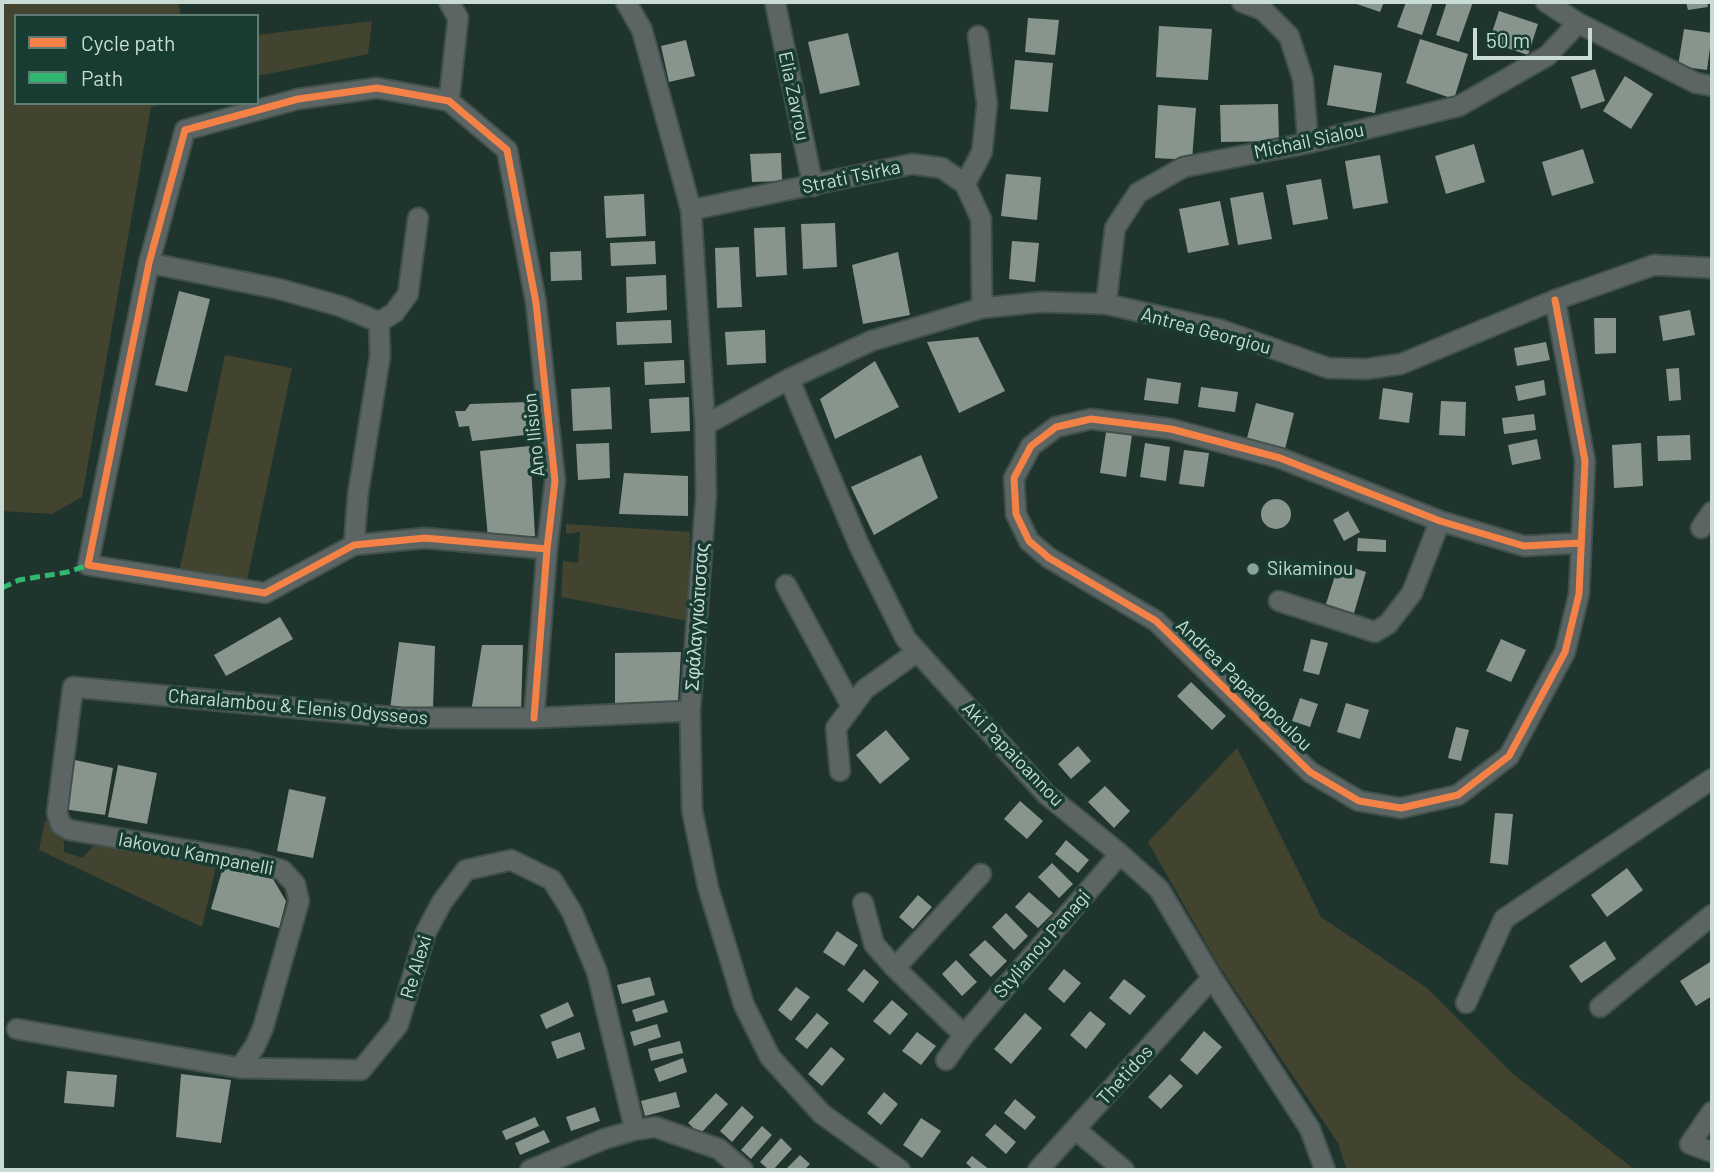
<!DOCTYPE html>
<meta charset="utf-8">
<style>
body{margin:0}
#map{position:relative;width:1714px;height:1172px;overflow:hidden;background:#20342e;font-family:Barlow,sans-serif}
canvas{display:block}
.frame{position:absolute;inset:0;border:4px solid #c8dcd5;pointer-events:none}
.legend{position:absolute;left:14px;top:14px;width:245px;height:91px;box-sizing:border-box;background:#183c32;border:2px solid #5e7c73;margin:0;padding:9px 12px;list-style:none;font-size:21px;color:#c8dcd5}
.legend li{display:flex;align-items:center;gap:14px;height:35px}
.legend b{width:35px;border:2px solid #5e7c73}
.scale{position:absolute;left:1473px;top:28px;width:119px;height:32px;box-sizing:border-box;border:4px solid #c8dcd5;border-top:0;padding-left:9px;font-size:21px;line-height:24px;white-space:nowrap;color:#c8dcd5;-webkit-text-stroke:5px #183c32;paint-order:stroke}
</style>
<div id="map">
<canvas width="1714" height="1172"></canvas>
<div class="frame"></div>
<ul class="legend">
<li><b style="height:9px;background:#f48246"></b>Cycle path</li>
<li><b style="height:9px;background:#33b770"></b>Path</li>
</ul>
<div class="scale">50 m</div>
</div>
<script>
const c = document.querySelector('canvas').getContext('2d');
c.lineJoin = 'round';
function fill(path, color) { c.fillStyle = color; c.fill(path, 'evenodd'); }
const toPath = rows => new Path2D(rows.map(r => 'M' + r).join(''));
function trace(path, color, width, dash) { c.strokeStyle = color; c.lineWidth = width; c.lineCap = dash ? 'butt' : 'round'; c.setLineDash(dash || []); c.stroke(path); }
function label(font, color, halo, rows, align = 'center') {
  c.font = font + ' Barlow,sans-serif'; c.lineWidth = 7; c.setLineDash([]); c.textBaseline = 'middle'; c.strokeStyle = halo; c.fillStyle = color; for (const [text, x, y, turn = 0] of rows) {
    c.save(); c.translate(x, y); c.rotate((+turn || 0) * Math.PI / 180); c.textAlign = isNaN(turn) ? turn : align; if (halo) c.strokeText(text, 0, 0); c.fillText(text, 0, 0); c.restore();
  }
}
fill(toPath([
 [2,2,178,2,181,16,16,16,16,103,164,103,151,107,82,497,52,514,2,511],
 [372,21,368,54,257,76,257,35],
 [225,355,292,368,247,580,179,573],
 [566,524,690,532,688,621,561,597,563,561,578,563,580,532,566,534],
 [1237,748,1321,917,1427,988,1513,1074,1635,1170,1347,1170,1338,1143,1219,966,1148,842],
 [45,820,60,830,64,843,64,852,83,858,92,847,102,842,169,849,174,859,202,863,208,857,217,862,202,927,39,850]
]), '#43442f');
fill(toPath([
 [1351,2,1384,2,1380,12],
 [1406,2,1433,2,1422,35,1397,27],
 [1447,2,1473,2,1459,42,1436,35],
 [1686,2,1707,2,1708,7,1688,10],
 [1499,11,1538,24,1528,55,1489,42],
 [1028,18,1059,20,1055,55,1025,52],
 [1159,26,1212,29,1208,80,1156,77],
 [1684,29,1712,33,1707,70,1678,66],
 [848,33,860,85,820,94,808,42],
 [1420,39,1468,54,1454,99,1406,83],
 [686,40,695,76,669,82,661,46],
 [1015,60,1053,63,1048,112,1010,109],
 [1334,65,1382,73,1375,113,1327,105],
 [1595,69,1605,101,1581,109,1571,77],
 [1625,76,1653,94,1631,129,1603,111],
 [1278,104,1279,141,1221,142,1220,105],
 [1158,105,1196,108,1192,160,1155,158],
 [1474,144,1485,182,1446,194,1435,156],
 [1583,149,1594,183,1552,196,1542,162],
 [781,153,782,181,752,182,750,154],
 [1380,155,1388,203,1353,209,1345,161],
 [1006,174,1041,177,1037,220,1001,216],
 [1321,179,1328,219,1293,225,1286,185],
 [1263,192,1272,239,1238,245,1230,198],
 [644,194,646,236,606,238,604,196],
 [1220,201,1229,245,1188,253,1179,209],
 [835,223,837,267,803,269,801,224],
 [785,227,787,275,756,277,754,228],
 [655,241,656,264,611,266,610,243],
 [1012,241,1039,243,1035,282,1009,279],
 [739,247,742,307,717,308,715,248],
 [581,251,582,280,551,281,550,252],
 [898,252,910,315,863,324,852,265],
 [666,275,667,310,627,313,626,277],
 [179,291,210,299,187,392,155,385],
 [1690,310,1695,335,1663,341,1659,316],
 [1594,318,1616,318,1616,353,1595,354],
 [671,320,672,343,617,345,616,322],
 [765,330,766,363,727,365,725,332],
 [978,337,1005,391,959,413,927,342],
 [1546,342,1550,360,1517,366,1514,348],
 [684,360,685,383,645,385,644,362],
 [875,361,899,407,835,439,820,399],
 [1679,368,1681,400,1669,401,1666,369],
 [1147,378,1181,383,1178,404,1144,400],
 [1544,380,1546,395,1518,401,1515,386],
 [610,387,612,429,573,431,571,389],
 [1201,387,1238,392,1235,412,1198,407],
 [1383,388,1413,393,1409,423,1379,419],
 [689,397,690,431,651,433,649,399],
 [1441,401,1466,402,1465,436,1439,435],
 [528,402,534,434,472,441,469,426,459,427,455,411,465,411,470,404],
 [1256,403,1294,413,1285,449,1247,438],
 [1534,414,1536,430,1504,434,1502,418],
 [1106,432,1132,435,1126,477,1100,473],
 [1690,435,1691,460,1658,461,1657,436],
 [1537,439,1541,459,1512,465,1508,445],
 [609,443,610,478,578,480,576,444],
 [1145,443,1170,447,1166,481,1140,477],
 [1641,443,1643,486,1614,488,1612,445],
 [530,446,535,536,488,538,480,451],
 [1184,450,1209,453,1204,487,1179,484],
 [921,455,938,498,874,535,851,487],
 [624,473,688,476,688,516,619,514],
 '1261 514a15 15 0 1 1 30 0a15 15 0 1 1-30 0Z',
 [1348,511,1360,532,1344,541,1333,520],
 [1358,538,1386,540,1386,552,1357,551],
 [1339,563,1366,572,1354,613,1326,604],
 [280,617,293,639,226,676,214,655],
 [1311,639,1328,643,1319,675,1303,671],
 [1501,639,1526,650,1511,682,1486,671],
 [399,642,435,646,433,709,390,709],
 [482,645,523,645,521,713,471,712],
 [681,652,678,701,615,709,615,653],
 [1191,682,1226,716,1212,730,1177,696],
 [1300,698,1318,704,1310,727,1292,721],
 [1346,703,1369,710,1360,739,1337,732],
 [1456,727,1469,730,1461,761,1448,758],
 [886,730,910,759,880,784,856,755],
 [1078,746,1091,761,1071,779,1058,764],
 [70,759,113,768,105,815,63,809],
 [118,765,157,773,147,824,108,817],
 [1105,786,1130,811,1114,828,1088,802],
 [289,789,326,797,313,858,277,851],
 [1020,801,1043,821,1027,839,1004,819],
 [1495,813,1513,814,1508,865,1490,863],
 [1066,840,1089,860,1078,873,1055,854],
 [1052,863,1073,884,1059,898,1038,877],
 [223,867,273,879,286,901,279,928,211,909],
 [1627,868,1643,890,1607,917,1591,895],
 [1029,892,1053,913,1038,928,1015,907],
 [918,895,932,907,913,929,899,917],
 [1006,913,1028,936,1014,950,992,927],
 [837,931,858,945,844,966,823,952],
 [985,940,1007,961,991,977,969,955],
 [1605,941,1616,959,1581,983,1569,966],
 [956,960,977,982,962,996,942,974],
 [1710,962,1712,966,1712,996,1696,1006,1680,981],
 [864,969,879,982,863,1003,847,990],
 [1064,969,1081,983,1064,1003,1048,989],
 [650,977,655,995,622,1004,617,985],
 [1124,979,1146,996,1130,1015,1109,998],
 [796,987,810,997,791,1021,778,1010],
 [664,1000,668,1012,636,1022,632,1010],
 [892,1000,908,1014,890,1035,873,1021],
 [568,1002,574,1016,546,1029,540,1015],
 [1090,1011,1106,1024,1086,1049,1070,1035],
 [817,1013,829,1023,807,1049,795,1039],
 [1025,1013,1042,1028,1011,1064,994,1049],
 [657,1024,661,1037,634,1046,630,1032],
 [1204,1031,1222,1047,1197,1075,1180,1060],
 [580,1032,585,1049,557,1059,551,1042],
 [917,1032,936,1046,921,1065,902,1051],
 [680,1041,683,1053,651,1061,648,1049],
 [831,1047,845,1059,822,1086,808,1074],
 [683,1058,687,1072,659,1082,654,1069],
 [67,1071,117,1075,114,1107,64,1103],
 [181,1074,231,1080,221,1143,176,1137],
 [1170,1074,1183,1086,1161,1109,1148,1097],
 [676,1092,680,1107,645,1116,641,1101],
 [884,1092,898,1104,881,1125,867,1113],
 [716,1093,728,1104,700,1134,688,1123],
 [1015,1099,1036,1117,1025,1130,1004,1113],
 [742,1106,754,1117,732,1142,720,1131],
 [595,1107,600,1121,571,1131,566,1117],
 [535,1117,539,1126,506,1140,502,1131],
 [921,1118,941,1131,922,1158,903,1145],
 [995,1124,1016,1142,1006,1154,985,1135],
 [762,1126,772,1135,751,1159,741,1150],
 [544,1130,550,1142,520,1155,515,1143],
 [781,1138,792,1149,773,1170,769,1170,760,1162],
 [800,1155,810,1164,804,1170,785,1170],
 [972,1156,990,1170,974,1170,966,1163]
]), '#88958d');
const minor = toPath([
 [626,2,642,30,691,210,705,425,706,496,690,711,692,810,708,887,744,1005,770,1057,822,1114,900,1170],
 [775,2,813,186],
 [1242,2,1263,10,1289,36,1303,79,1308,143],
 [1546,2,1578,23,1696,83,1712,86],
 [449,101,458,18,449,2],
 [965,184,982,152,987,104,978,36],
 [691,210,912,164,942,168,965,184,981,219,982,308],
 [149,263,279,289,340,306,379,322],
 [1555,300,1585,461,1579,594,1565,652,1509,756,1458,795,1401,808,1359,801,1310,772,1156,621,1049,558,1029,541,1016,514,1014,478,1031,446,1056,427,1091,419,1171,429,1280,458,1440,521,1524,546,1581,543],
 [1106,304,1115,228,1138,193,1184,167,1308,143,1459,106,1547,56,1578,23],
 [789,379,859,545,906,639,1046,794,1120,854,1159,889,1212,978,1310,1129,1325,1170],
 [705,425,789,379,871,341,982,308,1041,302,1106,304,1221,330,1328,368,1366,369,1401,364,1555,300,1654,265,1712,268],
 [1701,528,1712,512],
 [354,545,358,494,380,356,379,322,394,313,408,294,418,218],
 [786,585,852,707],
 [1279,601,1375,632,1388,624,1412,593,1440,521],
 [534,718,547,549,555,481,536,303,507,150,449,101,377,88,298,99,185,130,149,263,88,565,265,593,354,545,425,538,547,549],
 [840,771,836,728,865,689,917,652],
 [863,903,874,944,895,968,964,1035],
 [895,968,981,874],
 [1466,1003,1504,919,1712,779],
 [1600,1007,1712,915],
 [17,1029,240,1068,361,1070,398,1025,426,932,442,902,466,870,511,860,552,880,572,912,597,972,635,1130],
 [946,1060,964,1035,1120,854],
 [240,1068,255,1046,263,1028,299,901,295,884,282,870,246,860,70,830,61,825,57,813,73,687,402,718,534,718,690,711],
 [1712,1112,1690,1144,1712,1152],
 [1076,1130,1124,1170],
 [530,1170,604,1139,635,1130,655,1127,719,1149,743,1170],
 [1038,1170,1212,978]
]);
trace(minor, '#40514b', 23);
trace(minor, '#5c6464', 19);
trace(toPath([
 [2,588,19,580,68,572,88,565]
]), '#33b770', 5, [10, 5]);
trace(toPath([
 [1555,300,1585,461,1579,594,1565,652,1509,756,1458,795,1401,808,1359,801,1310,772,1156,621,1049,558,1029,541,1016,514,1014,478,1031,446,1056,427,1091,419,1171,429,1280,458,1440,521,1524,546,1581,543],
 [534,718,547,549,555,481,536,303,507,150,449,101,377,88,298,99,185,130,149,263,88,565,265,593,354,545,425,538,547,549]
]), '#f48246', 7);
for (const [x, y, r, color] of [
 [1253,569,7,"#8da19b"]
]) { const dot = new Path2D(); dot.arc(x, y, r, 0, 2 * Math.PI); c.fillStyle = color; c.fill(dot); trace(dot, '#183c32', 2.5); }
label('19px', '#c8dcd5', '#183c32', [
 ["Elia Zavrou",794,96,78],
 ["Michail Sialou",1309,141,-12],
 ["Strati Tsirka",851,177,-12],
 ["Antrea Georgiou",1206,331,15],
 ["Ano Ilision",534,435,-96],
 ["Σφάλαγγιώτισσας",697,617,-86],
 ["Andrea Papadopoulou",1244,685,44],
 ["Charalambou & Elenis Odysseos",298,707,5],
 ["Aki Papaioannou",1013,754,46],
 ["Iakovou Kampanelli",196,854,11],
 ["Stylianou Panagi",1042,944,-49],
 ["Re Alexi",416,967,-73],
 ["Thetidos",1125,1075,-48]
]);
label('19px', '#c8dcd5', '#183c32', [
 ["Sikaminou",1267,569]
], 'left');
</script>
